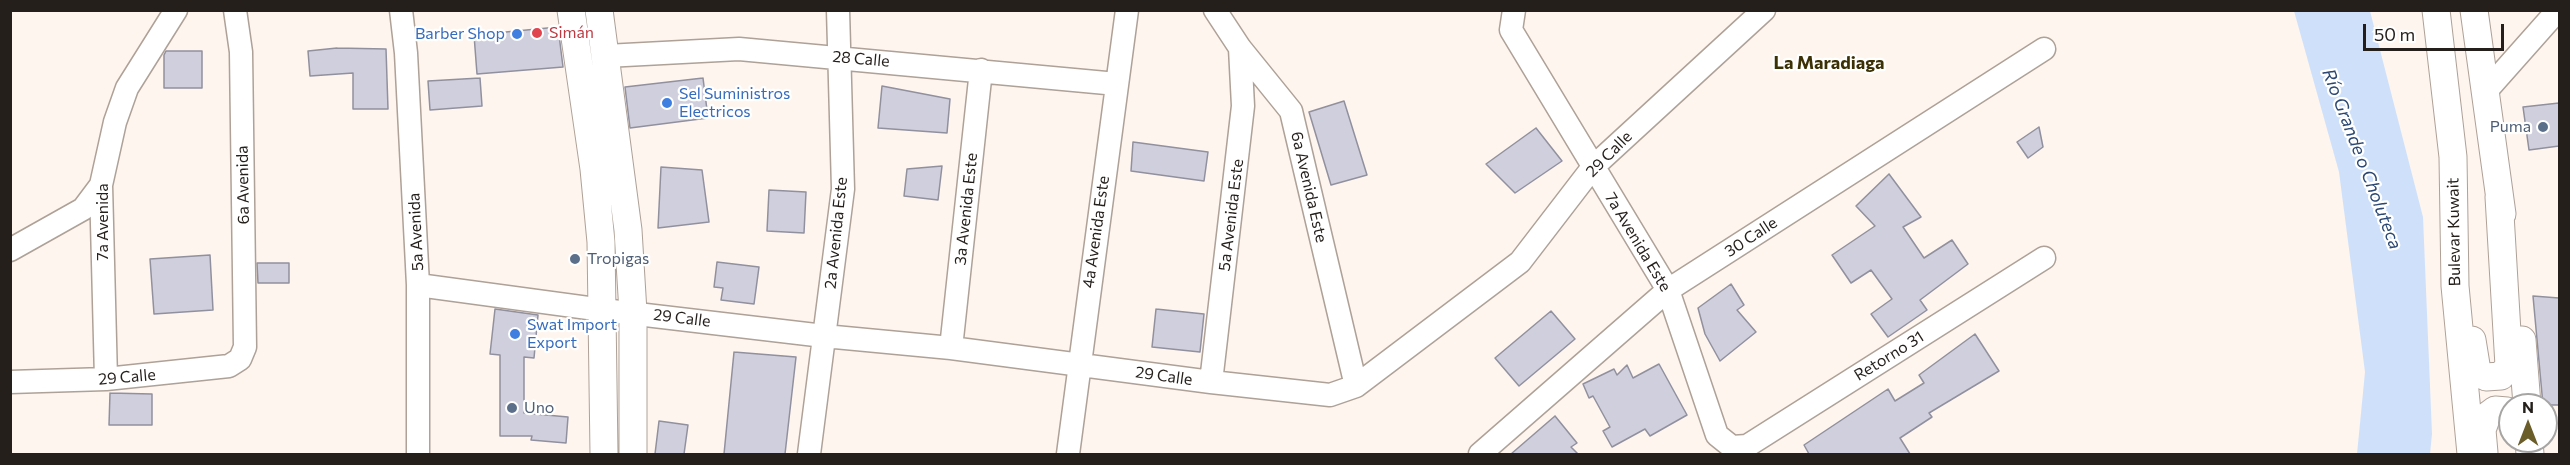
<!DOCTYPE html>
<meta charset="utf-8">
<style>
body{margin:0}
#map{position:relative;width:2570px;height:465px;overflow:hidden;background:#fef5ef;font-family:Commissioner,sans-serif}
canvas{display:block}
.frame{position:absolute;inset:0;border:12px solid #241f1b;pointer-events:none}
.north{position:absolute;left:2498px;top:393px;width:60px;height:60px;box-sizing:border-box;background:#fff;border:2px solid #a7a5a4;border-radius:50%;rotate:0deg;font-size:16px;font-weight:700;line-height:24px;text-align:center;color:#241f1b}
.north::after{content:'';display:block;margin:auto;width:21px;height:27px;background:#6b5d2a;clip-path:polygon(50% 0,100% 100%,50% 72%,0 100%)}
.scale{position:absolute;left:2363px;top:24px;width:141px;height:27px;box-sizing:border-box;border:3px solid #241f1b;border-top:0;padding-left:8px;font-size:18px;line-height:21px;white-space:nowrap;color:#241f1b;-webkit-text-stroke:4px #fff;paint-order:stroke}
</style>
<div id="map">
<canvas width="2570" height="465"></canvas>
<div class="frame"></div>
<div class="north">N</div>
<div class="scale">50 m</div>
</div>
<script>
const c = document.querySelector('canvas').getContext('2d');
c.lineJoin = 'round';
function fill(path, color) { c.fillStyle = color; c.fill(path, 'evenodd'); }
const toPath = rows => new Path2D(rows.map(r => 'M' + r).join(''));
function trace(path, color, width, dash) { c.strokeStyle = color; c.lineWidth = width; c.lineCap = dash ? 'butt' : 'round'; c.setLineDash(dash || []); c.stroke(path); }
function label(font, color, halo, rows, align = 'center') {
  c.font = font + ' Commissioner,sans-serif'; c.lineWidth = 4.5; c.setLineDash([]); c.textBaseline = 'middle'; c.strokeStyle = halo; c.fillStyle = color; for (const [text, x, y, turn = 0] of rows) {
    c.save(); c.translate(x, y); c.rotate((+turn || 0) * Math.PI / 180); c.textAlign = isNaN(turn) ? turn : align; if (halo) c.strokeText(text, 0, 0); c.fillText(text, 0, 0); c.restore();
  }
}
fill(toPath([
 [2294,11,2370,11,2423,217,2432,434,2430,454,2357,454,2365,372,2339,172]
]), '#cfe1fa');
const building = toPath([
 [558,27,563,67,477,74,474,35,558,27],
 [337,48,386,49,388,109,353,109,353,73,310,76,308,51,337,48],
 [166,51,202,51,202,88,164,88,164,55,166,51],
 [480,78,482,106,430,110,428,81,480,78],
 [703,78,708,118,630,128,625,87,703,78],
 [882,86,950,99,947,133,878,128,882,86],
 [1344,101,1367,175,1331,185,1309,112,1344,101],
 [2559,103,2559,146,2529,150,2523,107,2559,103],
 [2039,127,2043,147,2028,158,2017,142,2039,127],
 [1536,128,1562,161,1515,193,1486,164,1536,128],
 [1133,142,1208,152,1204,181,1131,171,1133,142],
 [942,166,938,200,904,196,907,169,942,166],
 [661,167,702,170,709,222,658,228,661,167],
 [1889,174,1921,217,1903,227,1924,258,1952,240,1968,264,1920,300,1927,310,1888,337,1871,314,1892,299,1871,270,1851,283,1832,255,1875,226,1856,206,1889,174],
 [769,190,806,192,804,233,767,231,769,190],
 [210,255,213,310,154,314,150,259,210,255],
 [717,262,759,267,754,304,721,300,723,288,714,287,717,262],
 [257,263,289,263,289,283,258,283,257,263],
 [1731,284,1744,305,1737,310,1756,332,1720,361,1705,334,1698,308,1731,284],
 [2533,296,2559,298,2559,405,2543,405,2533,296],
 [495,309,538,315,534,358,524,357,524,413,568,417,566,443,531,440,532,436,500,436,500,355,490,354,495,309],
 [1156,309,1204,314,1200,352,1152,347,1156,309],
 [1551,311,1575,339,1519,386,1495,358,1551,311],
 [1975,334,1999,371,1929,413,1932,417,1900,438,1910,454,1809,454,1804,445,1888,389,1895,401,1924,383,1919,375,1975,334],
 [734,352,796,357,785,454,724,454,734,352],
 [1659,364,1687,415,1650,436,1645,429,1612,447,1603,431,1610,427,1593,396,1589,398,1583,384,1614,369,1617,375,1627,365,1633,378,1659,364],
 [110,393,152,394,152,425,109,425,110,393],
 [1555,416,1577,443,1571,447,1578,454,1511,454,1555,416],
 [659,421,688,425,684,454,655,454,659,421]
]);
fill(building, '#d0cfde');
trace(building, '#91909e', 1.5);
const minor = toPath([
 [401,10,406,53,418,285,418,454],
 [1215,10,1240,48,1291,111,1356,386],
 [1514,10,1511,30,1668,290,1717,435,1732,447,1747,446,2044,258],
 [606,56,739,49,1117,84],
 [2487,90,2558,10],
 [10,250,83,209,101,185],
 [418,285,603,310,824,336,951,348,1211,382,1330,395,1356,386,1520,262,1593,167,1764,10],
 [951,348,981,70],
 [106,379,101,185,115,122,127,88,176,10],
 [10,382,106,379,229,366,240,359,245,347,241,52,235,10],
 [1211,382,1243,106,1240,48],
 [809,454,843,189,838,10],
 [1068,454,1127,10],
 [1480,454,1668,290,2044,49]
]);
const major = toPath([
 [571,10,594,169,601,242,604,454],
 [599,10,628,230,633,312,633,454],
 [2436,10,2453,157,2455,286,2471,454],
 [2474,10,2502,214],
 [2472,340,2477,371,2486,377,2501,376,2509,366,2499,197],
 [2522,340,2527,405],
 [2529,441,2530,454],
 [2484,453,2482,430,2487,416,2495,410,2507,411,2510,416]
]);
trace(minor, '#aea197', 25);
trace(major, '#aea197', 29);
trace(minor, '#fff', 22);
trace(major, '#fff', 27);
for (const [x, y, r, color] of [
 [537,33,6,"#e0444e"],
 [517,34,6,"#3f7fe0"],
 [667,103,6,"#3f7fe0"],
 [2543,127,6,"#5c6f8a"],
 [575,259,6,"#5c6f8a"],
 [515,334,6,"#3f7fe0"],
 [512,408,6,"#5c6f8a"]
]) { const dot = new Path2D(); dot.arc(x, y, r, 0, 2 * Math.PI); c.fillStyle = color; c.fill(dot); trace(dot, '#fff', 2); }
label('16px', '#be3a42', '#fff', [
 ["Simán",549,33]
], 'left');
label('16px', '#366cbe', '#fff', [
 ["Barber Shop",505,34,"right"],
 ["Sel Suministros",679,94],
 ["Electricos",679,112],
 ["Swat Import",527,325],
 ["Export",527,343]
], 'left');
label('16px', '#241f1b', '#fff', [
 ["28 Calle",861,59,5],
 ["29 Calle",1609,154,-45],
 ["6a Avenida",243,185,-91],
 ["6a Avenida Este",1309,187,77],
 ["3a Avenida Este",966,209,-84],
 ["5a Avenida Este",1231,215,-83],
 ["7a Avenida",103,222,-90],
 ["5a Avenida",416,232,-93],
 ["4a Avenida Este",1096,232,-82],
 ["Bulevar Kuwait",2454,232,-91],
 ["2a Avenida Este",836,233,-84],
 ["30 Calle",1751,237,-33],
 ["7a Avenida Este",1638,242,59],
 ["29 Calle",682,318,7],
 ["Retorno 31",1889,356,-32],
 ["29 Calle",1164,376,8],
 ["29 Calle",127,377,-5]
]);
label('16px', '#4e5e75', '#fff', [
 ["Puma",2531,127,"right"],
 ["Tropigas",587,259],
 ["Uno",524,408]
], 'left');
label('bold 18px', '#3c3105', '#fff', [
 ["La Maradiaga",1829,63]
]);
label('italic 18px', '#2b4872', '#fff', [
 ["Río Grande o Choluteca",2362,159,69]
]);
</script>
